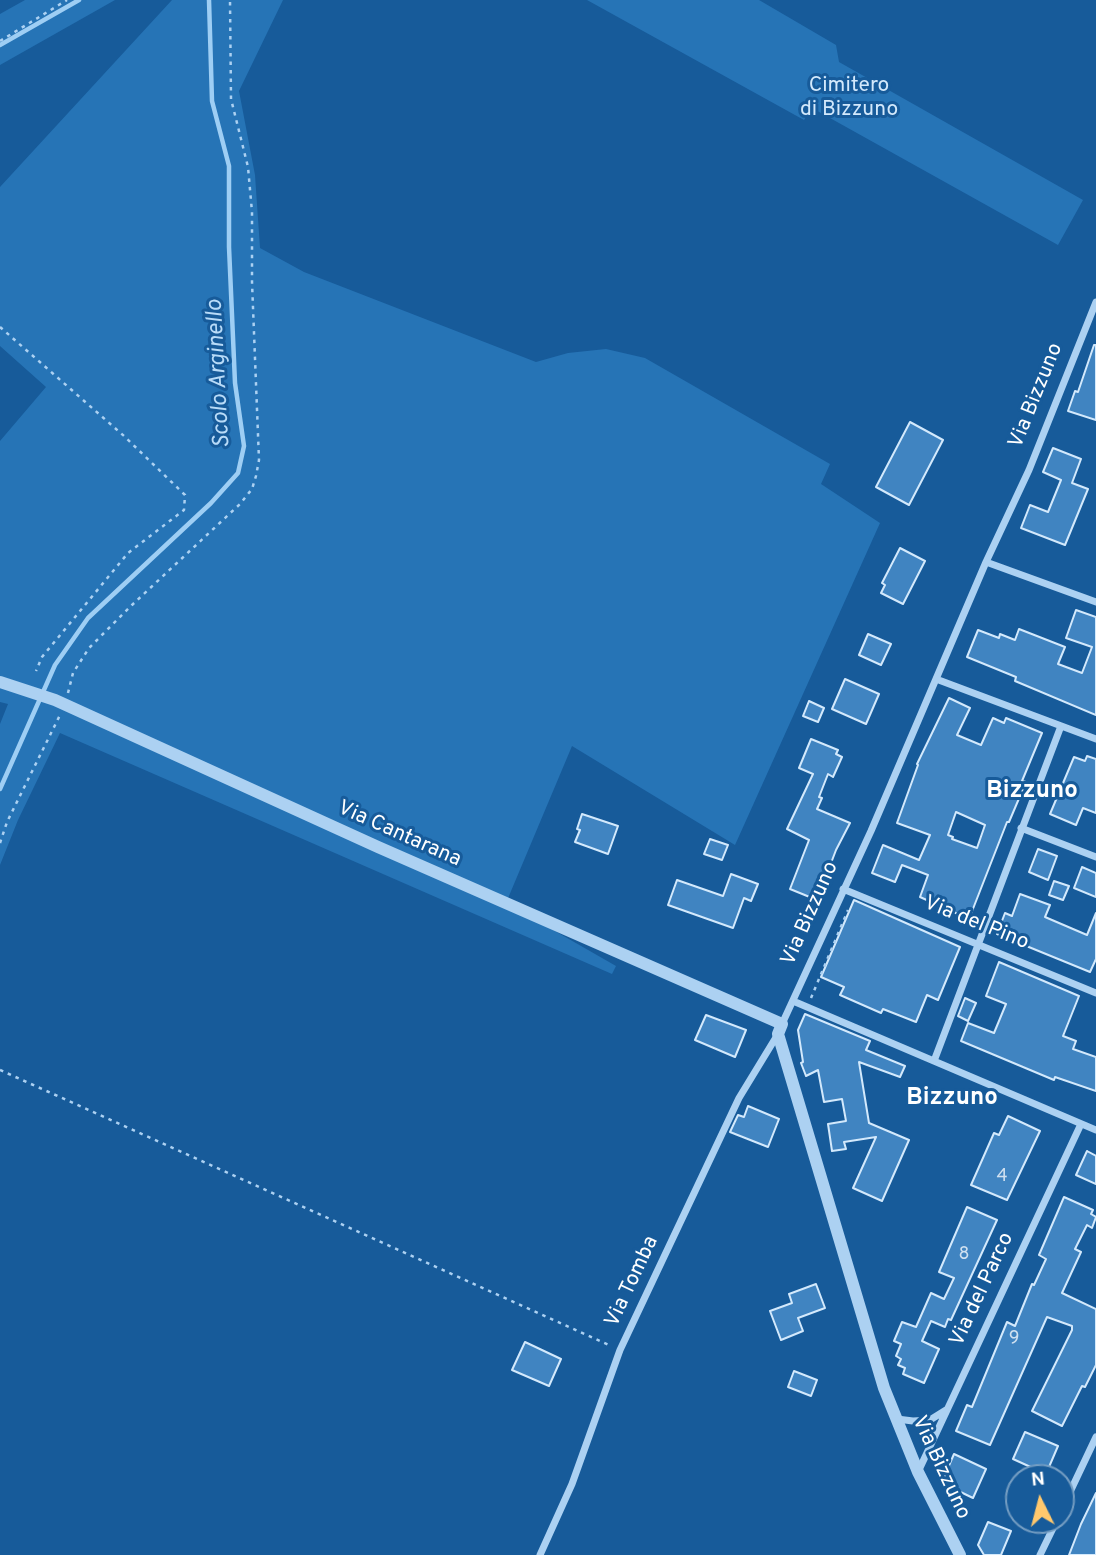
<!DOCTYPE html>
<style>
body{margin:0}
#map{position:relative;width:1096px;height:1555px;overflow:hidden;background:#175b9a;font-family:Overpass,sans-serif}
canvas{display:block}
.north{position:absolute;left:1005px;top:1464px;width:70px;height:70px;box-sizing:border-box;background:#175b9a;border:2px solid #749dc2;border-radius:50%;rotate:354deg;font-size:19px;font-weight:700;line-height:28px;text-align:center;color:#fff}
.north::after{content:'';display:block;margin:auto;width:24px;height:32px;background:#ffc86d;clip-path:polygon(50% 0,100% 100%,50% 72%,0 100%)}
</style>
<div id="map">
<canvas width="1096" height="1555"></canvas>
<div class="north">N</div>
</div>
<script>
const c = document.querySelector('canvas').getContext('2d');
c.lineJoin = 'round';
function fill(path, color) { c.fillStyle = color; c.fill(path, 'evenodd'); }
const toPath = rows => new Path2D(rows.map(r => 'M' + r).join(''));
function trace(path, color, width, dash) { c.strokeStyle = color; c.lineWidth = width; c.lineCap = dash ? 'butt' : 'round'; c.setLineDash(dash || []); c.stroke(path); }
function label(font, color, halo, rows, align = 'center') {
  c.font = font + ' Overpass,sans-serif'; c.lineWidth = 6; c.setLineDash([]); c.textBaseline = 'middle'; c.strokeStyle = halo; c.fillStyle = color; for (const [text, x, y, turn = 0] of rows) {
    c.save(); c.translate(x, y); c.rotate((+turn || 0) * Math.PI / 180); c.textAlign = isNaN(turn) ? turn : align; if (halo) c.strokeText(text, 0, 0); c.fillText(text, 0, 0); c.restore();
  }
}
fill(toPath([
 [25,0,115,0,0,65,0,14],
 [172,0,283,0,239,91,255,175,260,248,304,272,536,362,568,353,606,349,645,358,830,464,821,484,880,523,735,845,572,746,506,903,616,966,612,974,60,733,18,820,0,865,0,724,8,704,0,702,0,441,46,387,0,346,0,187],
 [587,0,759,0,836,45,839,62,1083,200,1058,245,812,108,804,120]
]), '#2674b6');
trace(toPath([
 [0,45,79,0],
 [0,789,55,665,88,618,211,503,238,473,244,446,235,383,229,247,229,166,212,101,209,0]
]), '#9ecef4', 4.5);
const building = toPath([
 [1094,345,1096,345,1096,420,1068,411,1075,391,1078,392,1094,345],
 [910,422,943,440,909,505,876,487,910,422],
 [1053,448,1081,459,1072,483,1088,489,1065,545,1021,528,1030,505,1048,512,1061,480,1043,472,1053,448],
 [900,548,925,561,903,604,881,593,885,585,882,583,900,548],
 [1076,610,1096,617,1096,715,1015,681,1016,677,967,657,978,630,999,638,1000,634,1015,640,1019,629,1065,647,1058,664,1082,673,1092,647,1066,638,1076,610],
 [868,634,891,644,881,665,859,655,868,634],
 [845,679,879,694,866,724,832,709,845,679],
 [949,698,970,708,957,735,981,745,993,718,1004,723,1006,718,1042,733,1022,781,1026,782,1009,822,1007,822,969,919,920,897,928,875,902,865,895,882,872,873,883,845,919,860,930,835,897,823,918,765,917,764,949,698],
 [956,812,985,825,977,848,952,839,953,837,948,835,956,812],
 [809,701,824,708,818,722,803,716,809,701],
 [811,739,838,750,836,754,842,757,833,777,828,774,819,797,822,798,817,809,850,823,836,850,817,900,790,889,809,840,787,829,813,774,799,768,811,739],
 [1087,756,1096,759,1096,813,1083,808,1076,825,1050,814,1074,757,1085,761,1087,756],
 [582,814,618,826,608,854,575,842,580,830,577,829,582,814],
 [710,839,728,845,722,860,704,854,710,839],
 [1038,849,1057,856,1048,880,1029,872,1038,849],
 [1082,867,1096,873,1096,897,1074,888,1082,867],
 [731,874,758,884,751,901,744,898,733,928,668,905,677,880,723,896,731,874],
 [1054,881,1069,886,1063,900,1049,895,1054,881],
 [1020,894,1050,905,1045,917,1087,935,1096,913,1096,959,1090,972,997,934,1005,913,1012,916,1020,894],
 [854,900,960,947,938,1000,927,995,916,1022,883,1009,881,1013,840,995,844,987,821,977,854,900],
 [999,962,1079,996,1063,1036,1076,1041,1073,1049,1096,1057,1096,1091,1055,1077,1054,1080,961,1041,968,1023,994,1033,1006,1004,986,996,999,962],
 [965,998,976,1003,968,1021,958,1016,965,998],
 [805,1014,870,1041,866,1050,905,1066,900,1077,859,1062,869,1123,909,1140,882,1201,853,1188,876,1137,844,1142,846,1149,832,1151,828,1124,846,1121,842,1099,824,1102,818,1070,806,1076,801,1063,803,1062,798,1030,805,1014],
 [706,1015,746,1030,735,1057,695,1040,706,1015],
 [748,1106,779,1119,768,1147,730,1132,738,1115,744,1117,748,1106],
 [1008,1116,1040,1131,1007,1200,971,1185,994,1133,999,1135,1008,1116],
 [1087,1151,1096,1156,1096,1184,1076,1175,1087,1151],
 [1064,1197,1093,1210,1091,1214,1096,1217,1092,1228,1087,1225,1075,1249,1081,1252,1062,1293,1096,1309,1096,1365,1085,1387,1082,1386,1062,1426,1032,1411,1072,1330,1072,1326,1047,1317,990,1445,956,1431,967,1405,972,1407,1007,1322,1015,1326,1032,1284,1034,1285,1046,1259,1039,1255,1064,1197],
 [967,1207,997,1220,951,1320,948,1319,945,1327,931,1321,922,1341,939,1349,924,1383,903,1374,905,1368,898,1365,901,1359,896,1356,901,1344,894,1341,902,1322,916,1327,931,1293,944,1299,954,1278,939,1272,967,1207],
 [816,1284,825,1308,798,1318,803,1331,781,1340,770,1311,792,1303,789,1294,816,1284],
 [525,1342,561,1359,549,1386,512,1370,525,1342],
 [794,1371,817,1380,811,1396,788,1387,794,1371],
 [1025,1432,1058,1446,1046,1474,1013,1459,1025,1432],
 [954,1454,986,1469,973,1498,946,1485,948,1479,944,1477,954,1454],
 [1096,1493,1096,1555,1069,1555,1081,1524,1096,1493],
 [988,1522,1011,1531,1001,1555,984,1555,978,1545,988,1522]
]);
fill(building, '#4084c1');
trace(building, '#d3e9fc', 2);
trace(toPath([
 [0,41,67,0],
 [0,327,124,436,185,495,184,510,128,553,42,657,36,671],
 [68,693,73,673,89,648,132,605,240,504,252,489,256,476,259,460,252,282,252,212,248,167,231,99,230,0],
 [0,843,7,822,60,715],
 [811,998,848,910],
 [0,1070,609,1345]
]), '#acd1f2', 2.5, [3.5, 5]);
trace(toPath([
 [986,562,1096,602],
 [936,679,1096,739],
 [1021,828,1096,857],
 [843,889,1096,993],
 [793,1001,1096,1130],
 [782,1024,871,831,986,562,1029,470,1096,302],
 [934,1061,1061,726],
 [897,1419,913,1421,930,1420,946,1410],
 [918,1472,1081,1124],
 [1061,1511,1096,1437],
 [540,1555,572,1484,620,1350,739,1098,778,1034],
 [1040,1555,1057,1520]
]), '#acd1f2', 7);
trace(toPath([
 [0,682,55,700,378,847,782,1024,778,1034,884,1388,918,1472,960,1555]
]), '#acd1f2', 12);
label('18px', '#cfe0f0', null, [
 ["4",1002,1177],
 ["8",964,1255],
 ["9",1014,1339]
]);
label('21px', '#d3e9fc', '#175b9a', [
 ["Cimitero",849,87],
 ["di Bizzuno",849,111]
]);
label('21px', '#fff', '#175b9a', [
 ["Via Bizzuno",1037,396,-68],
 ["Via Cantarana",399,835,24],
 ["Via Bizzuno",811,914,-66],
 ["Via del Pino",976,924,22],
 ["Via Tomba",633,1282,-65],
 ["Via del Parco",983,1290,-65],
 ["Via Bizzuno",940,1468,65]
]);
label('italic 23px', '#b8dbf8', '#175b9a', [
 ["Scolo Arginello",220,374,-93]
]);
label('bold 24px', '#fff', '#175b9a', [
 ["Bizzuno",1032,792],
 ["Bizzuno",952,1099]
]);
</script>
